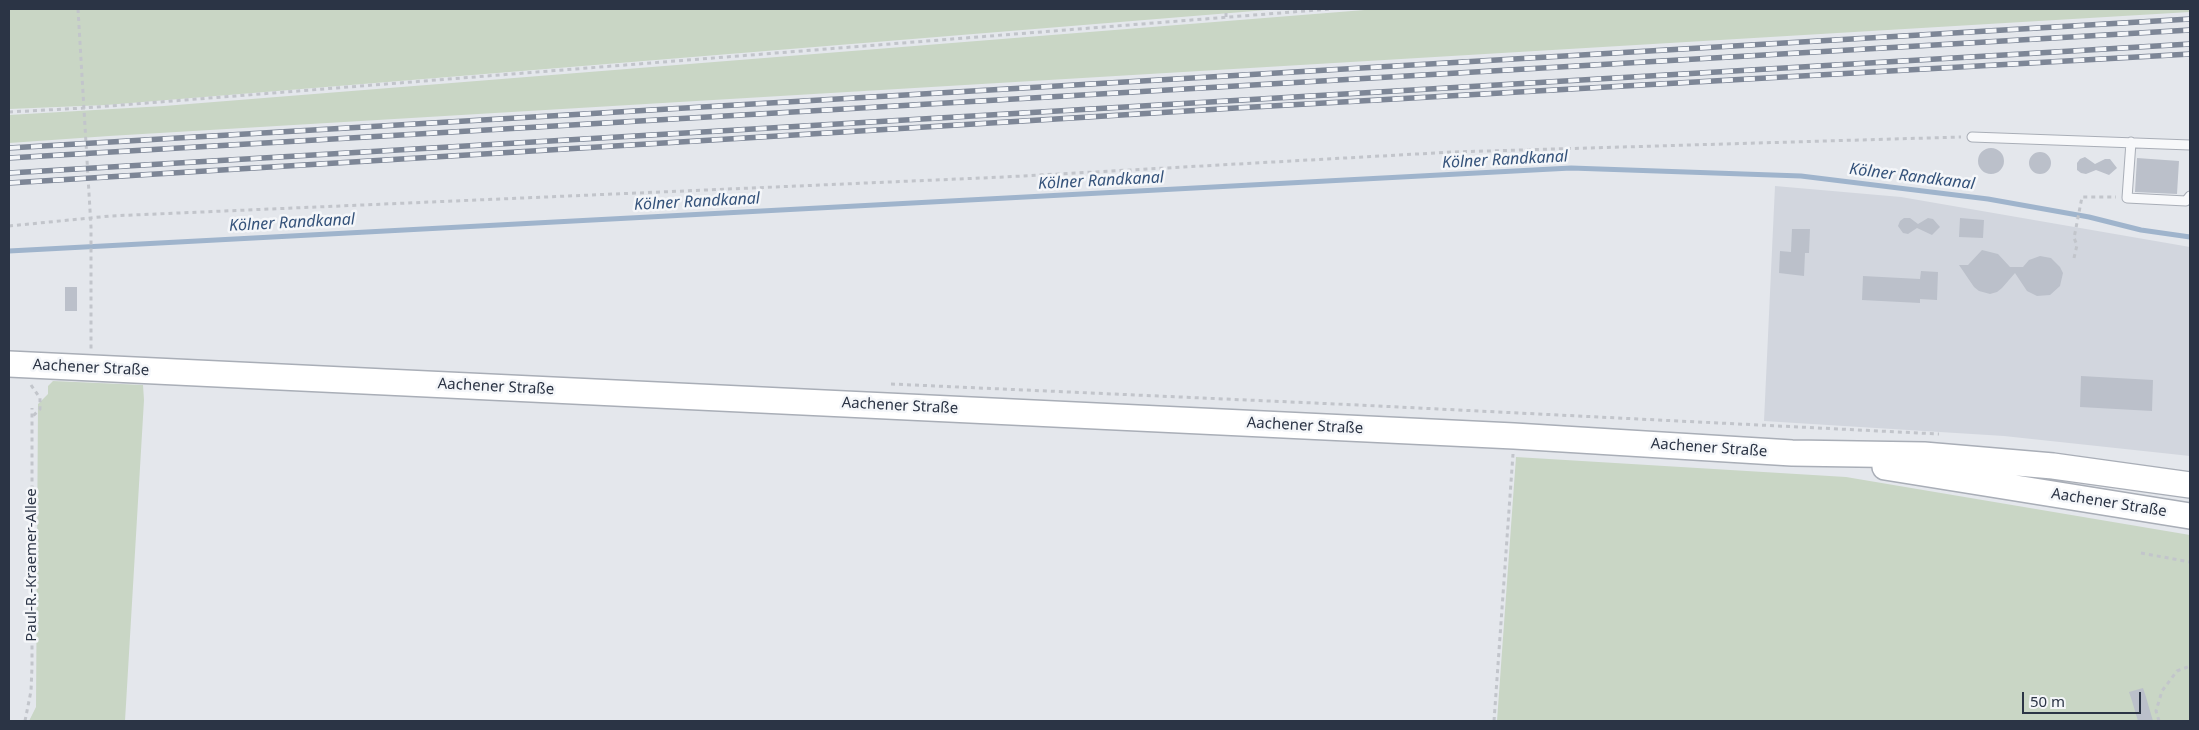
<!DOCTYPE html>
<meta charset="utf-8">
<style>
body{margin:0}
#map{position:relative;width:2199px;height:730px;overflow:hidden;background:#e4e7ec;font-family:"Noto Sans",sans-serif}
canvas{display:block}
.frame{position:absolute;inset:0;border:10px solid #2b3445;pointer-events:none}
.scale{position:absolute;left:2022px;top:692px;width:119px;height:22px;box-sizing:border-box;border:2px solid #2b3445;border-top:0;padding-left:6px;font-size:15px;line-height:18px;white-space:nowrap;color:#2b3445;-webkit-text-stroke:4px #f4f6f9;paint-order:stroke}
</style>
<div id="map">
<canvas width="2199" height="730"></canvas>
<div class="frame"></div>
<div class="scale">50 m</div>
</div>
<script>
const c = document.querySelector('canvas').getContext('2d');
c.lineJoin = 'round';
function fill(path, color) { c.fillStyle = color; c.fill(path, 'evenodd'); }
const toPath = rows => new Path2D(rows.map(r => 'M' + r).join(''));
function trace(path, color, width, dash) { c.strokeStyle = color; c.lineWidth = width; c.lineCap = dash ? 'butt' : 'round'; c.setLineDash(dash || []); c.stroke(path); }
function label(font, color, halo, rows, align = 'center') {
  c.font = font + ' "Noto Sans",sans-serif'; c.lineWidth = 5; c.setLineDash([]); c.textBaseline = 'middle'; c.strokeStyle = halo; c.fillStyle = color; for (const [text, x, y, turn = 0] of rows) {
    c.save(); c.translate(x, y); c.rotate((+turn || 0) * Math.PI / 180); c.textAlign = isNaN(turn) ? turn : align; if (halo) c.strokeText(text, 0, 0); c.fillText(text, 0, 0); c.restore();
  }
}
fill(toPath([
 [1775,186,1901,197,2190,247,2190,456,2004,436,1764,421]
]), '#d2d6de');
fill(toPath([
 [9,9,1279,9,106,105,9,109],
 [1377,9,2190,9,2190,12,109,136,9,143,9,115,164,106],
 [53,381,143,385,144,400,125,721,29,721,36,707,38,404,48,394,48,386],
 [1516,457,1846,477,2190,535,2190,721,1497,721]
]), '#c9d6c5');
trace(toPath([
 [9,251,1571,168,1801,176,1988,199,2089,217,2141,230,2190,237]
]), '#9fb4cc', 5);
fill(toPath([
 '1978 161a13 13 0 1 1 26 0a13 13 0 1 1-26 0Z',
 '2029 163a11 11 0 1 1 22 0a11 11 0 1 1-22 0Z',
 [2085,157,2095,164,2105,159,2110,159,2117,168,2109,175,2096,170,2086,174,2081,173,2077,170,2077,163,2080,159],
 [2137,158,2179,161,2177,194,2135,192],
 [1904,218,1910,218,1918,224,1928,218,1933,219,1940,227,1932,235,1917,228,1908,234,1903,233,1898,226,1900,221],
 [1960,218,1984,220,1983,238,1959,237],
 [1792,229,1810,229,1809,253,1805,253,1804,276,1779,273,1780,251,1791,252],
 [1982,250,1998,254,2010,267,2023,267,2029,260,2040,256,2051,258,2060,267,2063,273,2060,286,2050,295,2037,296,2027,291,2015,273,2002,288,1997,292,1990,294,1979,291,1974,287,1959,265,1968,265],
 [1921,271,1938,272,1937,300,1920,299,1920,303,1862,300,1863,276,1920,279],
 [65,287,77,287,77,311,65,311],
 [2081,376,2153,380,2152,411,2080,407],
 [2143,688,2146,697,2153,721,2138,721,2132,701,2129,692]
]), '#bbc0ca');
const lane = toPath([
 [1972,137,2190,145],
 [2131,142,2127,198,2186,201,2190,196]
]);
const secondary = toPath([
 [9,364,1514,436,1792,453,1924,455,2053,466,2190,485],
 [1885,467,2190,516]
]);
trace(lane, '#a9aeb7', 11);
trace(secondary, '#a9aeb7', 28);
trace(toPath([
 [78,9,91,227,91,350],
 [1226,17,1226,9],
 [9,112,84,108,1330,9],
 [9,226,110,216,1004,177,1453,152,1961,137],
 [2074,258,2077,245,2074,238,2082,197,2116,197],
 [891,384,1358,405,1939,434],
 [31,385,40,398,40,409,32,417],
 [2141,553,2190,562],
 [25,721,31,691,32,666,32,408],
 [1494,721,1513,454],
 [2159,721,2156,711,2162,691,2177,671,2190,666]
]), '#c2c5cb', 3, [4, 4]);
trace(lane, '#f7f8fa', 9);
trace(secondary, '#fff', 25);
const rail = toPath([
 [9,148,2190,19],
 [9,158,2190,30],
 [9,173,2190,44],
 [9,183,1236,108,2190,54]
]);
trace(rail, '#7d8696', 5.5);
trace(rail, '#f4f6f9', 4, [11]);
label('15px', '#2b3445', '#f4f6f9', [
 ["Aachener Straße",91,368,3],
 ["Aachener Straße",496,387,3],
 ["Aachener Straße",900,406,3],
 ["Aachener Straße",1305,426,3],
 ["Aachener Straße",1709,448,4],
 ["Aachener Straße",2109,503,9],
 ["Paul-R.-Kraemer-Allee",32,565,-90]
]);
label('italic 16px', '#34527a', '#f4f6f9', [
 ["Kölner Randkanal",1505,160,-3],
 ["Kölner Randkanal",1912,177,7],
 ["Kölner Randkanal",1101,181,-3],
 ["Kölner Randkanal",697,202,-3],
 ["Kölner Randkanal",292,223,-3]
]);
</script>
